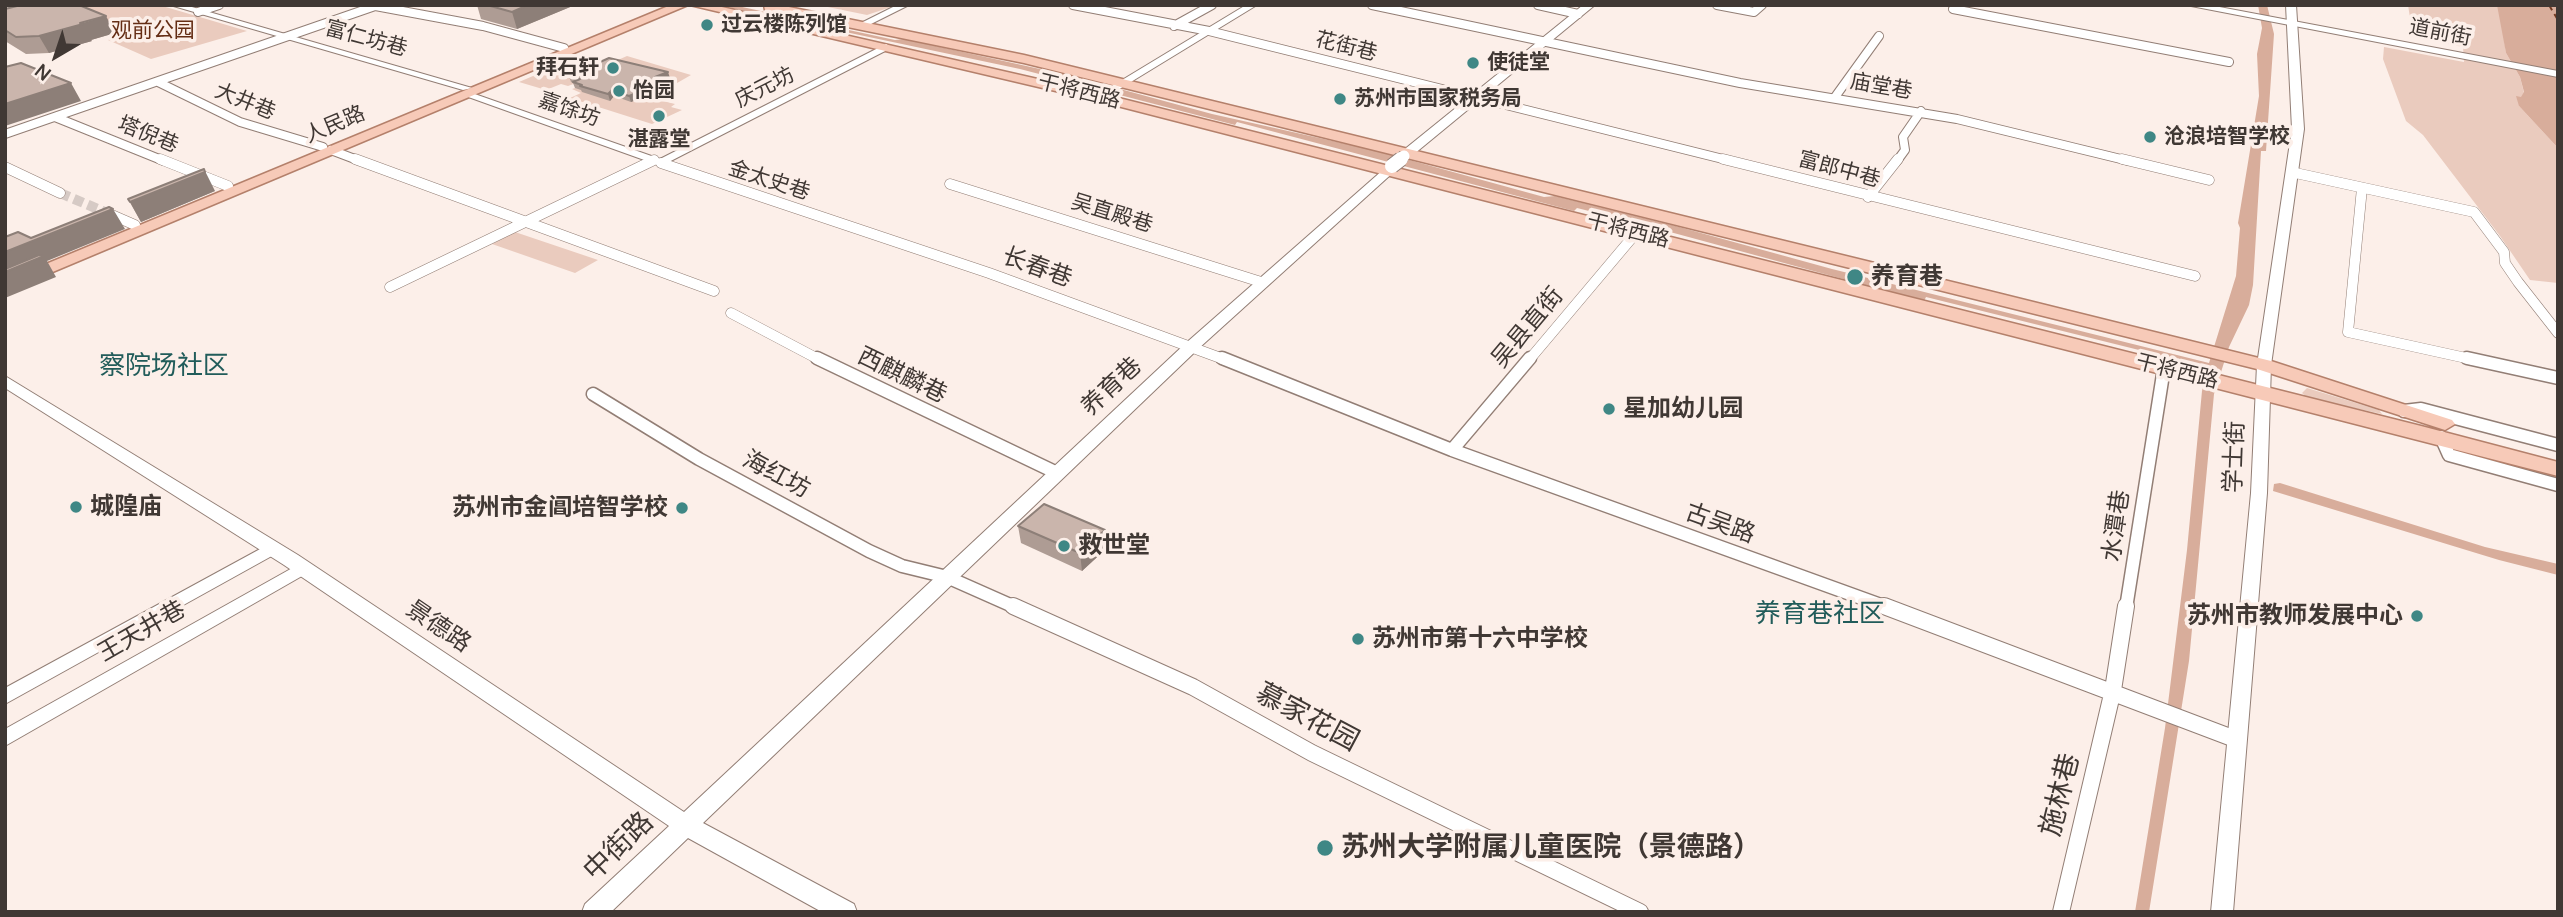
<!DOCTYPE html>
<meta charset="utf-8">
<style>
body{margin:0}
#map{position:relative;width:2563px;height:917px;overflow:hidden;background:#fcefe9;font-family:Manrope,sans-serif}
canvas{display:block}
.frame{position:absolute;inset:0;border:7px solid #403834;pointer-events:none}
.north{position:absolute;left:21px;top:21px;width:70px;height:70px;-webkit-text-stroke:5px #fcefe9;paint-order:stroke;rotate:219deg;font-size:19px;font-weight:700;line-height:28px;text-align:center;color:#403834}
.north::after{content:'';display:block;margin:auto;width:24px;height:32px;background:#403834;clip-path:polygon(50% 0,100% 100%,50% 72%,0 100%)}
</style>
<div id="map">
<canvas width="2563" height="917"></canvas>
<div class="frame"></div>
<div class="north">N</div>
</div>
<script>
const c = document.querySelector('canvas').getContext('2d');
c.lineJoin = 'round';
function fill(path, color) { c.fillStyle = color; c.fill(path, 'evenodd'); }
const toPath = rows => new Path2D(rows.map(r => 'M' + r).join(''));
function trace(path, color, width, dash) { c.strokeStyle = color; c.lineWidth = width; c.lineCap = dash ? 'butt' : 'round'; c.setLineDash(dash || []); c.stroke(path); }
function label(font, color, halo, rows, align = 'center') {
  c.font = font + ' Manrope,"Noto Sans SC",sans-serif'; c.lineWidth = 7; c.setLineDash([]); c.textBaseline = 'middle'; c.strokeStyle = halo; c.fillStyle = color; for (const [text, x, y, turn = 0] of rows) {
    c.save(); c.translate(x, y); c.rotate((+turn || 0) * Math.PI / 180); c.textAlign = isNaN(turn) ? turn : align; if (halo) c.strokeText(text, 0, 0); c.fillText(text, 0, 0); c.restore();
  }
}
fill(toPath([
 [82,5,159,5,247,31,151,59,108,40,125,34,71,8],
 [818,5,897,5,867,15],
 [2408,5,2497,5,2500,10,2506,53,2520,77,2524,93,2519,106,2558,148,2558,283,2530,280,2500,236,2423,135,2406,121,2383,59,2384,47,2464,62,2463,47,2413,37],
 [627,56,691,75,651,98,675,104,671,107,682,110,652,124,570,98,581,93,572,89,581,86,576,83,568,86,561,84,546,90,519,82,540,73,548,75,567,70,584,75],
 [515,232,598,260,575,273,492,244],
 [2307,388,2379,410,2382,414,2308,398,2302,393]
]), '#eacbbe');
fill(toPath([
 [718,5,733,5,895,40,904,39,1076,77,1212,114,1373,150,1544,197,1555,196,1672,225,1832,269,2209,363,2236,276,2240,228,2238,223,2259,96,2257,54,2262,28,2258,5,2267,5,2274,34,2266,151,2261,151,2253,285,2249,305,2229,347,2214,394,2189,661,2149,912,2135,912,2165,728,2187,550,2202,391,2207,372,2206,366,2179,359,2178,363,2139,353,2139,350,1926,297,1924,301,1637,223,1613,217,1603,219,1594,216,1593,212,1577,208,1574,211,1237,122,1235,125,1020,69],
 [2497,5,2558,5,2558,148,2519,106,2516,96,2521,97,2524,92,2520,77,2506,53],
 [2280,483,2485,547,2558,564,2558,575,2499,560,2273,491,2274,484]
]), '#d8ad9b');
trace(toPath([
 [2549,5,2558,20]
]), '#733b23', 2, [6, 4.5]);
trace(toPath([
 [60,193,112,215]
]), '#d6cac5', 10, [10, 5]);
const minorFar3 = toPath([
 [370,5,483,26,564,48],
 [1073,5,1209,31,1731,161],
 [1372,5,1740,83,1957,119,2129,161],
 [1538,5,1578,14],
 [1717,5,1754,12,1762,5],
 [1955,5,1953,9,2229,62],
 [198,12,219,5],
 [1174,26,1212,5],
 [158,82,240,122,323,147],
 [1835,97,1879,36],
 [55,117,164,161],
 [5,134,378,5],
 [331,150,360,161],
 [1897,161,1905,150,1903,137,1921,111]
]);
const minorFar2 = toPath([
 [160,159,228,186],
 [355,159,714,291],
 [1723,159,2195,276],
 [2122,159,2209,180],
 [661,163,989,273,1226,360],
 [5,167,60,193],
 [2291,172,2474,212,2504,252,2505,263,2518,282,2558,333],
 [950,184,1261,282],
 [2362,188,2348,332,2475,360],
 [1868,197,1898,159],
 [112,215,135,225],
 [390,287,654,160],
 [731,313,820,360],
 [1529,360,1636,233]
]);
const minorFar1 = toPath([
 [817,358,1057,473],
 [1222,358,1452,450,1889,608],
 [2467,358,2558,378],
 [593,394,699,459,869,551,902,566,947,577,1017,608],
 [2404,411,2421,409,2558,445],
 [2441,437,2449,455,2558,485],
 [1452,450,1530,358],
 [2126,608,2164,368]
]);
const minor = toPath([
 [1013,606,1193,687,1312,753,1640,912],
 [1884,606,2235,739],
 [2061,912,2113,690,2126,606]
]);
const tertiary = toPath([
 [170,5,185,5,472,88,463,90,170,5],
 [897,5,909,5,865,27,857,25,897,5],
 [1246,5,1257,5,1103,99,1094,97,1246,5],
 [2286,5,2296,5,2304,129,2271,365,2267,493,2233,912,2211,912,2251,493,2257,365,2292,129,2286,5],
 [886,44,891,47,889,49,661,166,460,94,469,92,660,159,886,44],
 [273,542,282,548,279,552,5,704,5,688,273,542],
 [303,562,309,564,312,568,309,572,5,746,5,729,303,562]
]);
const secondary = toPath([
 [1583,5,1595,5,1408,159,1400,159,1400,153,1583,5],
 [2186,5,2209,5,2558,71,2558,77,2186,5],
 [1392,162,1398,166,1397,169,1198,349,703,823,854,904,857,912,822,912,688,838,611,912,582,912,585,904,669,826,284,565,5,388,5,376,298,555,684,812,1186,343,1392,162]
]);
const primary = toPath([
 [671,5,688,5,5,292,5,281,671,5],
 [690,5,713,5,1099,93,2421,426,2558,462,2558,476,1098,101,690,5],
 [764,5,779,5,1024,55,1989,291,2271,361,2452,420,2455,424,2445,430,2257,369,1024,63,769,11,765,10,764,5]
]);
trace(minorFar3, '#927e75', 10);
trace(minorFar2, '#927e75', 11);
trace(minorFar1, '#927e75', 15);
trace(minor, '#927e75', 18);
trace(tertiary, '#927e75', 2);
trace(secondary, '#927e75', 2);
trace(primary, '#b4806b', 3);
trace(minorFar3, '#fff', 8);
trace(minorFar2, '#fff', 10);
trace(minorFar1, '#fff', 12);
trace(minor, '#fff', 16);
fill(tertiary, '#fff');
fill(secondary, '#fff');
fill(primary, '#f7cab8');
const secondaryBridgeFar1 = toPath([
 [1398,161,1404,156]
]);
const secondaryBridge = toPath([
 [1392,166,1401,159]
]);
trace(secondaryBridgeFar1, '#927e75', 13, []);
trace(secondaryBridge, '#927e75', 16, []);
trace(secondaryBridgeFar1, '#fff', 11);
trace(secondaryBridge, '#fff', 14);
fill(toPath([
 [477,5,575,5,517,29,481,19],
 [5,9,115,33,91,40,92,41,49,53,26,54,5,41],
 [569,76,670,78,662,81,663,86,657,88,658,91,631,102,614,96,610,101,582,92,581,90,575,88,573,83,571,82],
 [215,191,141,222,128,199],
 [1018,526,1107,548,1082,571,1021,543]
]), '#ae9c94');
fill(toPath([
 [528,5,575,5,517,29,512,12],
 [106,16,115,33,91,40,92,41,49,53,39,36],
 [668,72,670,78,662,81,663,86,657,88,658,91,631,102,629,96,655,77],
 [71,83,81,101,5,126,5,104],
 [612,90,614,96,610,101,608,94],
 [204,169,215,191,141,222,130,202],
 [113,209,125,229,47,261,56,277,5,298,5,252],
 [1105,530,1107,548,1082,571,1080,553]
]), '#8d7f78');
const building = toPath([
 [21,5,79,5,106,16,80,23,83,24,39,36,16,37,5,30,5,9,21,5],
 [487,5,528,5,512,12,487,5],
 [609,58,668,72,655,77,662,80,653,83,657,85,629,96,612,90,608,94,580,86,582,85,573,82,580,79,569,76,609,58],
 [21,63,71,83,5,104,5,67,21,63],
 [204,169,205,172,130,202,128,199,204,169],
 [109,207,113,209,5,252,5,237,18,232,31,238,109,207],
 [39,255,44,256,5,272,5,269,39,255],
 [1044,504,1105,530,1080,553,1018,526,1044,504]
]);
fill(building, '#cab5ac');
trace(building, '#8d7f78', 2);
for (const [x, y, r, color] of [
 [707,25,7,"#3f8785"],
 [1473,63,7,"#3f8785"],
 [613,68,7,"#3f8785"],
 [619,91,7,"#3f8785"],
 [1340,99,7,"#3f8785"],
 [659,116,7,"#3f8785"],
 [2150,137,7,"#3f8785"],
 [1855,277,9,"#3f8785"],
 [1609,409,7,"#3f8785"],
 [76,507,7,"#3f8785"],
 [682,508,7,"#3f8785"],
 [1064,546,7,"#3f8785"],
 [2417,616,7,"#3f8785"],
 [1358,639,7,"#3f8785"],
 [1325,848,9,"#3f8785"]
]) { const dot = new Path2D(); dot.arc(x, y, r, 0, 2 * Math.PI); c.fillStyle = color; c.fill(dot); trace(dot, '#fcefe9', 2.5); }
label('bold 21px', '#403834', '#fcefe9', [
 ["过云楼陈列馆",721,25],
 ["使徒堂",1487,63],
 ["拜石轩",599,68,"right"],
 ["怡园",633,91],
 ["苏州市国家税务局",1354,99],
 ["沧浪培智学校",2164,137],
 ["湛露堂",659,140,"center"]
], 'left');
label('21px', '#642d15', '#fcefe9', [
 ["观前公园",153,31]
]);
label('21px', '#403834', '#fcefe9', [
 ["道前街",2440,33,11],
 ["富仁坊巷",366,39,15],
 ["花街巷",1346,47,14],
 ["庙堂巷",1881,87,10],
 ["庆元坊",765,88,-27],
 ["干将西路",1079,92,14],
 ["大井巷",245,102,22],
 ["嘉馀坊",569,110,19],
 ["人民路",335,125,-23],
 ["塔倪巷",148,135,22],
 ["富郎中巷",1839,170,15],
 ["金太史巷",769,181,18],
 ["吴直殿巷",1112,214,17],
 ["干将西路",1628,231,14],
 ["干将西路",2177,372,14]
]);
label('24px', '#403834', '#fcefe9', [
 ["长春巷",1037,268,20],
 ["吴县直街",1528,328,-50],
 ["西麒麟巷",902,376,26],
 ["养育巷",1112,387,-43],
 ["学士街",2235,457,-88],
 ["海红坊",776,475,28],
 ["古吴路",1720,524,20],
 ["水潭巷",2117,526,-82],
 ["景德路",438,627,34],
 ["王天井巷",142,632,-30]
]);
label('bold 24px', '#403834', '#fcefe9', [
 ["养育巷",1871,277],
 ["星加幼儿园",1623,409],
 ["城隍庙",90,507],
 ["苏州市金阊培智学校",668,508,"right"],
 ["救世堂",1078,546],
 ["苏州市教师发展中心",2403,616,"right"],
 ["苏州市第十六中学校",1372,639]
], 'left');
label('26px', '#215c5a', '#fcefe9', [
 ["察院场社区",164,367],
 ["养育巷社区",1820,615]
]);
label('28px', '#403834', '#fcefe9', [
 ["慕家花园",1307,718,28],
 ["施林巷",2061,795,-76],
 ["中街路",619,847,-44]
]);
label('bold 28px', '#403834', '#fcefe9', [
 ["苏州大学附属儿童医院（景德路）",1341,848]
], 'left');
</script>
